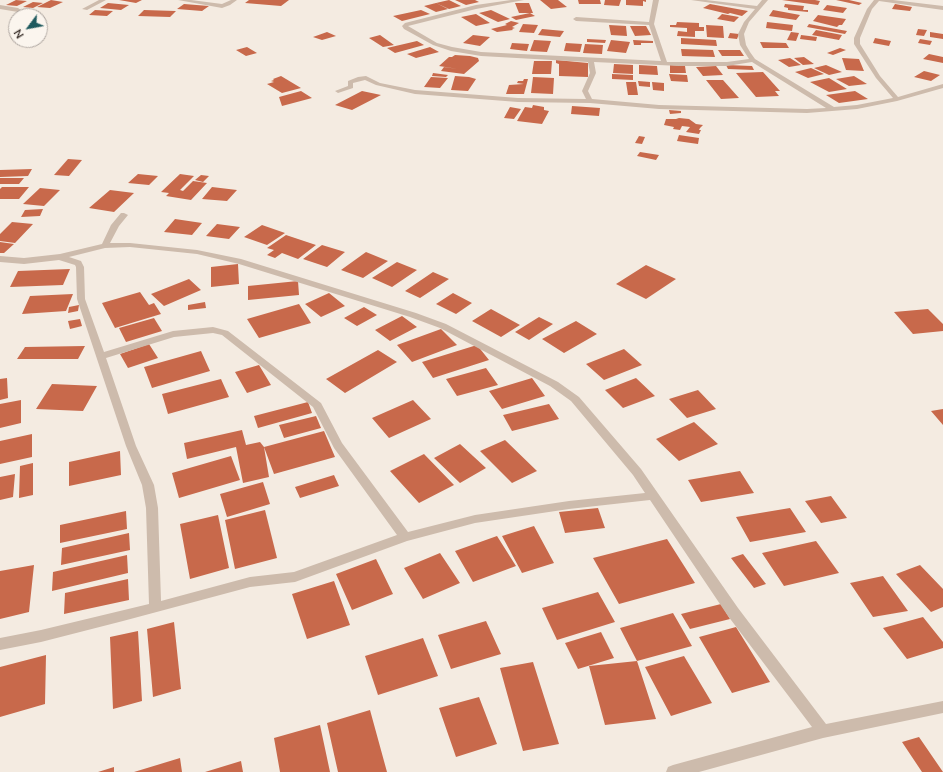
<!DOCTYPE html>
<style>
body{margin:0}
#map{position:relative;width:943px;height:772px;overflow:hidden;background:#f4ebe1;font-family:Mulish,sans-serif}
canvas{display:block}
.north{position:absolute;left:8px;top:8px;width:40px;height:40px;box-sizing:border-box;background:#fbf5ee;border:1px solid #aea6a0;border-radius:50%;rotate:238deg;font-size:11px;font-weight:700;line-height:16px;text-align:center;color:#3b302b}
.north::after{content:'';display:block;margin:auto;width:14px;height:18px;background:#1f5a5e;clip-path:polygon(50% 0,100% 100%,50% 72%,0 100%)}
</style>
<div id="map">
<canvas width="943" height="772"></canvas>
<div class="north">N</div>
</div>
<script>
const c = document.querySelector('canvas').getContext('2d');
c.lineJoin = 'round';
function fill(path, color) { c.fillStyle = color; c.fill(path, 'evenodd'); }
const toPath = rows => new Path2D(rows.map(r => 'M' + r).join(''));
fill(toPath([
 [16,0,27,1,17,6,6,5],
 [51,0,63,2,50,8,37,7],
 [119,0,142,0,136,3],
 [249,0,289,0,281,6,245,3],
 [449,0,461,6,449,9,436,3],
 [455,0,475,0,479,2,466,5],
 [540,0,558,0,567,7,551,9],
 [578,0,600,0,601,4,579,4],
 [605,0,621,0,619,6,604,5],
 [626,0,646,0,646,2,643,1,643,6,626,5],
 [782,0,815,0,820,1,818,5],
 [836,0,849,0,862,3,859,5],
 [33,2,43,3,33,8,23,7],
 [108,3,129,5,121,10,100,8],
 [436,3,448,9,436,12,424,6],
 [515,3,529,3,533,13,519,13],
 [184,4,209,6,202,11,177,9],
 [710,4,748,11,742,16,730,13,728,14,703,8],
 [785,4,804,6,803,10,808,10,808,12,788,10,788,8,784,7],
 [895,4,912,7,910,11,892,9],
 [827,5,847,8,843,13,823,10],
 [95,10,113,11,107,16,89,15],
 [144,10,176,11,170,17,138,16],
 [421,10,430,14,402,21,393,16],
 [491,10,510,19,498,22,479,13],
 [773,10,800,15,796,20,769,16],
 [530,13,535,16,516,20,511,17],
 [476,14,490,23,476,26,461,17],
 [722,14,739,17,734,22,717,19],
 [818,15,846,19,842,25,839,25,837,27,813,21],
 [511,21,519,23,512,27,515,28,512,29,513,30,497,32,491,29,507,25,505,24],
 [677,22,699,23,699,27,704,27,704,31,695,31,695,37,677,36,678,31,687,32,687,28,670,27,670,25,676,25],
 [767,22,793,25,792,31,766,28],
 [523,24,538,25,534,33,519,32],
 [809,24,847,31,845,34,807,27],
 [609,25,626,26,627,36,611,35],
 [706,25,723,26,724,38,707,37],
 [630,26,646,26,651,35,635,36],
 [542,29,564,31,560,37,538,35],
 [918,29,927,30,924,36,916,35],
 [816,30,842,35,839,40,812,35],
 [327,32,336,36,322,40,313,37],
 [791,32,799,33,796,41,787,40],
 [930,32,943,34,943,39,930,37],
 [730,33,739,34,737,39,728,38],
 [380,35,394,45,383,47,369,38],
 [473,35,490,37,480,46,463,43],
 [801,35,817,37,816,41,800,39],
 [681,38,716,40,717,46,681,44],
 [875,38,891,41,889,46,873,43],
 [587,39,606,40,605,43,587,42],
 [920,39,932,41,930,45,918,43],
 [534,40,551,41,547,52,530,51],
 [611,40,630,42,626,53,607,51],
 [633,40,653,41,653,43,641,43,641,45,634,45],
 [417,41,424,45,395,53,387,48],
 [760,42,786,43,789,48,763,48],
 [512,43,529,44,527,51,510,49],
 [566,43,582,44,580,52,564,51],
 [585,44,603,45,602,54,583,53],
 [247,47,257,53,246,56,236,50],
 [430,47,439,52,416,58,407,54],
 [840,48,846,50,833,55,827,53],
 [681,49,713,50,715,57,682,56],
 [718,50,740,50,744,56,722,56],
 [929,54,943,57,943,63,923,59],
 [455,55,470,56,478,58,479,61,464,74,441,71,444,67,458,69,439,66,449,57,452,57],
 [804,57,814,64,803,65,794,58],
 [790,58,801,65,789,67,778,60],
 [842,58,859,59,864,71,846,70],
 [556,60,588,63,588,77,559,76,559,64,556,63],
 [534,61,552,61,551,74,532,74],
 [614,64,633,65,633,74,613,73],
 [639,65,657,66,658,75,639,74],
 [670,65,685,66,686,73,670,73],
 [726,65,752,66,754,70,728,69],
 [826,65,842,72,829,75,814,68],
 [716,66,723,75,703,76,696,67],
 [811,68,824,74,808,78,795,72],
 [924,71,940,75,931,81,914,77],
 [763,72,780,91,775,91,779,96,756,97,736,73],
 [433,73,448,75,446,77,432,76],
 [612,74,633,75,633,80,612,79],
 [669,74,687,75,688,82,671,81],
 [281,76,301,88,282,93,267,84,274,82,271,81,274,80,273,79],
 [455,76,469,77,476,79,468,91,451,90],
 [854,76,867,84,849,86,836,79],
 [431,77,448,78,440,88,424,87],
 [533,77,554,78,553,94,531,93],
 [829,78,847,89,829,92,810,82],
 [524,79,528,79,524,94,506,94,509,85,524,84,517,83,518,81,523,81],
 [706,80,723,80,739,98,721,99],
 [638,81,650,82,650,87,639,86],
 [626,82,636,82,638,95,628,95],
 [652,82,664,83,664,91,653,90],
 [301,91,312,98,282,106,279,97],
 [362,91,381,95,352,110,335,105],
 [855,91,868,99,839,103,826,95],
 [533,105,544,107,544,110,549,111,542,124,517,121,525,107,532,108],
 [572,106,600,108,599,116,571,114],
 [510,107,521,109,514,119,504,118],
 [669,110,681,111,681,113,670,114],
 [679,118,689,119,696,124,703,125,700,128,699,130,701,130,699,134,686,132,690,127,682,126,680,130,673,129,674,127,664,125,666,119,676,119],
 [679,135,699,138,698,144,677,141],
 [639,136,645,137,642,144,635,143],
 [640,152,659,155,656,160,637,156],
 [68,159,82,160,69,176,54,175],
 [32,169,28,176,0,177,0,170],
 [138,174,158,176,149,185,128,183],
 [180,174,194,176,180,190,183,191,193,181,207,183,191,200,166,196,169,193,161,192],
 [201,175,209,176,203,182,195,180],
 [0,178,24,178,19,184,0,184],
 [2,187,29,187,19,199,0,199,0,189],
 [212,187,237,190,227,201,202,199],
 [40,188,60,190,44,206,23,204],
 [110,190,134,193,114,212,89,208],
 [43,209,40,216,21,217,25,210],
 [175,219,202,223,192,235,164,232],
 [12,222,33,224,15,243,0,241,0,234],
 [217,224,240,227,229,239,206,236],
 [262,225,285,233,267,245,244,237],
 [286,235,316,245,298,259,282,253,275,258,267,255,274,250,267,248],
 [0,242,14,244,4,253,0,253],
 [322,245,345,252,327,267,303,259],
 [366,252,388,261,363,278,341,270],
 [397,262,417,270,392,287,372,278],
 [238,264,239,284,211,287,211,267],
 [646,265,676,279,646,299,616,284],
 [70,269,63,285,10,287,18,271],
 [433,272,449,279,420,298,405,291],
 [189,279,201,290,164,306,151,294],
 [298,281,299,295,248,300,248,286],
 [140,292,149,305,154,303,161,314,115,328,102,303],
 [329,293,345,306,321,317,305,304],
 [453,293,472,303,456,314,436,304],
 [73,294,66,311,22,314,30,296],
 [205,302,206,308,188,310,188,305],
 [299,304,311,323,259,338,247,319],
 [79,305,78,311,68,313,69,307],
 [364,307,377,315,357,326,344,318],
 [491,309,520,325,501,337,472,321],
 [928,309,943,324,943,331,913,334,894,312],
 [402,316,417,327,390,341,375,330],
 [539,317,553,324,529,340,515,332],
 [154,318,162,331,126,342,119,328],
 [80,319,82,326,70,329,68,321],
 [576,321,597,334,564,353,542,339],
 [441,329,457,345,412,362,397,345],
 [149,344,158,358,128,368,120,354],
 [477,345,489,360,433,378,422,362],
 [85,346,78,359,17,359,25,347],
 [624,349,642,365,604,380,586,364],
 [378,350,397,362,345,393,326,379],
 [201,351,210,371,152,388,144,367],
 [259,365,271,385,247,393,235,372],
 [486,368,498,385,457,396,446,379],
 [7,378,8,398,0,400,0,379],
 [532,378,545,396,502,409,489,391],
 [636,378,655,396,623,408,605,390],
 [221,379,229,397,168,414,162,394],
 [52,384,97,386,83,411,36,409],
 [698,390,716,409,687,418,669,399],
 [21,400,21,423,0,428,0,404],
 [413,400,431,419,389,438,372,418],
 [308,402,312,413,258,428,254,416],
 [549,404,559,419,512,431,503,415],
 [943,409,943,425,931,411],
 [316,416,321,428,284,438,279,425],
 [694,422,718,444,679,461,656,439],
 [242,430,246,445,260,442,264,447,269,477,243,483,236,447,187,459,184,443],
 [324,431,335,457,274,474,264,447],
 [32,434,32,457,0,464,0,441],
 [505,440,537,471,512,483,480,451],
 [460,444,486,468,460,483,434,458],
 [120,451,121,475,69,486,69,462],
 [424,454,454,485,419,503,390,471],
 [231,456,240,480,179,498,172,473],
 [33,463,33,495,19,498,20,466],
 [740,471,754,493,701,502,688,480],
 [15,474,13,497,0,500,0,477],
 [334,475,339,486,300,498,295,487],
 [263,482,270,504,227,517,220,494],
 [831,496,847,518,821,523,805,501],
 [598,508,605,528,565,533,559,512],
 [790,508,806,532,750,542,736,517],
 [265,510,277,558,235,569,225,520],
 [126,511,127,529,60,543,60,525],
 [218,515,229,568,190,579,180,524],
 [534,526,554,563,522,573,502,536],
 [129,533,130,550,61,565,62,548],
 [497,536,516,566,473,582,455,551],
 [667,539,695,583,619,604,593,558],
 [816,541,839,573,784,586,762,553],
 [440,553,460,583,423,599,404,568],
 [743,554,766,584,754,588,731,558],
 [127,555,128,573,52,591,53,572],
 [376,559,393,594,352,610,336,574],
 [34,565,29,612,0,619,0,571],
 [920,565,943,589,943,607,931,612,896,574],
 [883,576,908,611,873,617,850,583],
 [128,579,129,600,64,614,65,593],
 [334,581,350,625,307,639,292,594],
 [598,592,615,622,557,640,542,608],
 [721,604,730,619,690,629,681,614],
 [673,613,692,646,637,661,620,628],
 [923,617,943,642,943,648,907,659,883,628],
 [486,621,501,654,451,669,438,635],
 [174,622,181,689,153,697,147,629],
 [736,627,770,682,732,693,699,637],
 [138,631,142,701,113,709,110,637],
 [601,632,614,658,578,669,565,643],
 [423,638,438,676,378,695,365,656],
 [46,655,45,704,0,717,0,667],
 [684,656,712,703,671,716,645,667],
 [637,661,656,719,605,725,589,666],
 [533,662,559,744,523,751,500,668],
 [479,697,497,744,456,757,439,708],
 [370,710,387,772,338,772,327,723],
 [320,725,330,772,280,772,274,738],
 [919,737,943,772,922,772,902,742],
 [180,758,182,772,134,772],
 [241,761,243,772,205,772],
 [114,767,114,772,98,772]
]), '#c8694b');
fill(toPath([
 [99,0,106,0,87,10,82,9,99,0],
 [178,0,191,0,222,4,231,0,237,0,230,5,222,8,178,0],
 [511,0,524,0,476,9,408,26,437,43,452,47,481,52,661,61,649,25,576,21,573,19,576,17,649,22,653,0,659,0,654,24,667,62,727,62,749,59,740,45,738,34,744,22,755,9,691,0,706,0,757,6,762,0,768,0,749,22,744,34,746,45,750,52,755,59,834,107,857,105,893,98,876,78,854,44,854,38,867,9,874,0,893,0,943,6,943,10,879,1,872,9,860,38,860,44,880,76,898,97,943,84,943,88,897,101,857,109,807,113,659,109,590,103,518,102,415,94,376,85,365,80,353,83,353,88,338,93,335,91,348,86,348,81,358,77,366,76,380,83,415,90,518,98,586,99,582,91,590,73,588,62,481,56,451,51,433,45,404,29,402,26,405,23,476,5,511,0],
 [594,62,680,66,727,66,752,62,826,108,807,109,659,105,592,99,588,91,596,73,594,62],
 [0,5,18,8,21,10,18,12,0,9,0,5],
 [121,213,124,213,128,215,119,226,110,243,130,243,197,250,241,259,416,313,446,324,558,382,579,397,641,469,738,608,826,724,943,701,943,713,823,738,699,772,666,772,668,767,673,765,812,727,728,616,650,500,569,509,475,523,407,541,295,582,250,587,123,621,41,642,0,650,0,638,41,630,149,604,146,508,142,485,126,446,77,299,76,267,75,265,59,260,24,264,0,262,0,256,24,258,60,254,102,244,111,225,121,213],
 [130,247,197,254,239,264,410,317,440,328,550,386,571,401,633,475,645,493,569,501,475,515,408,532,342,443,321,403,228,331,213,327,173,331,104,352,85,299,84,267,81,261,69,257,105,248,130,247],
 [213,333,222,335,313,407,334,448,397,535,294,572,250,577,161,601,158,508,154,485,136,446,106,358,174,337,213,333]
]), '#cdbbac');
</script>
